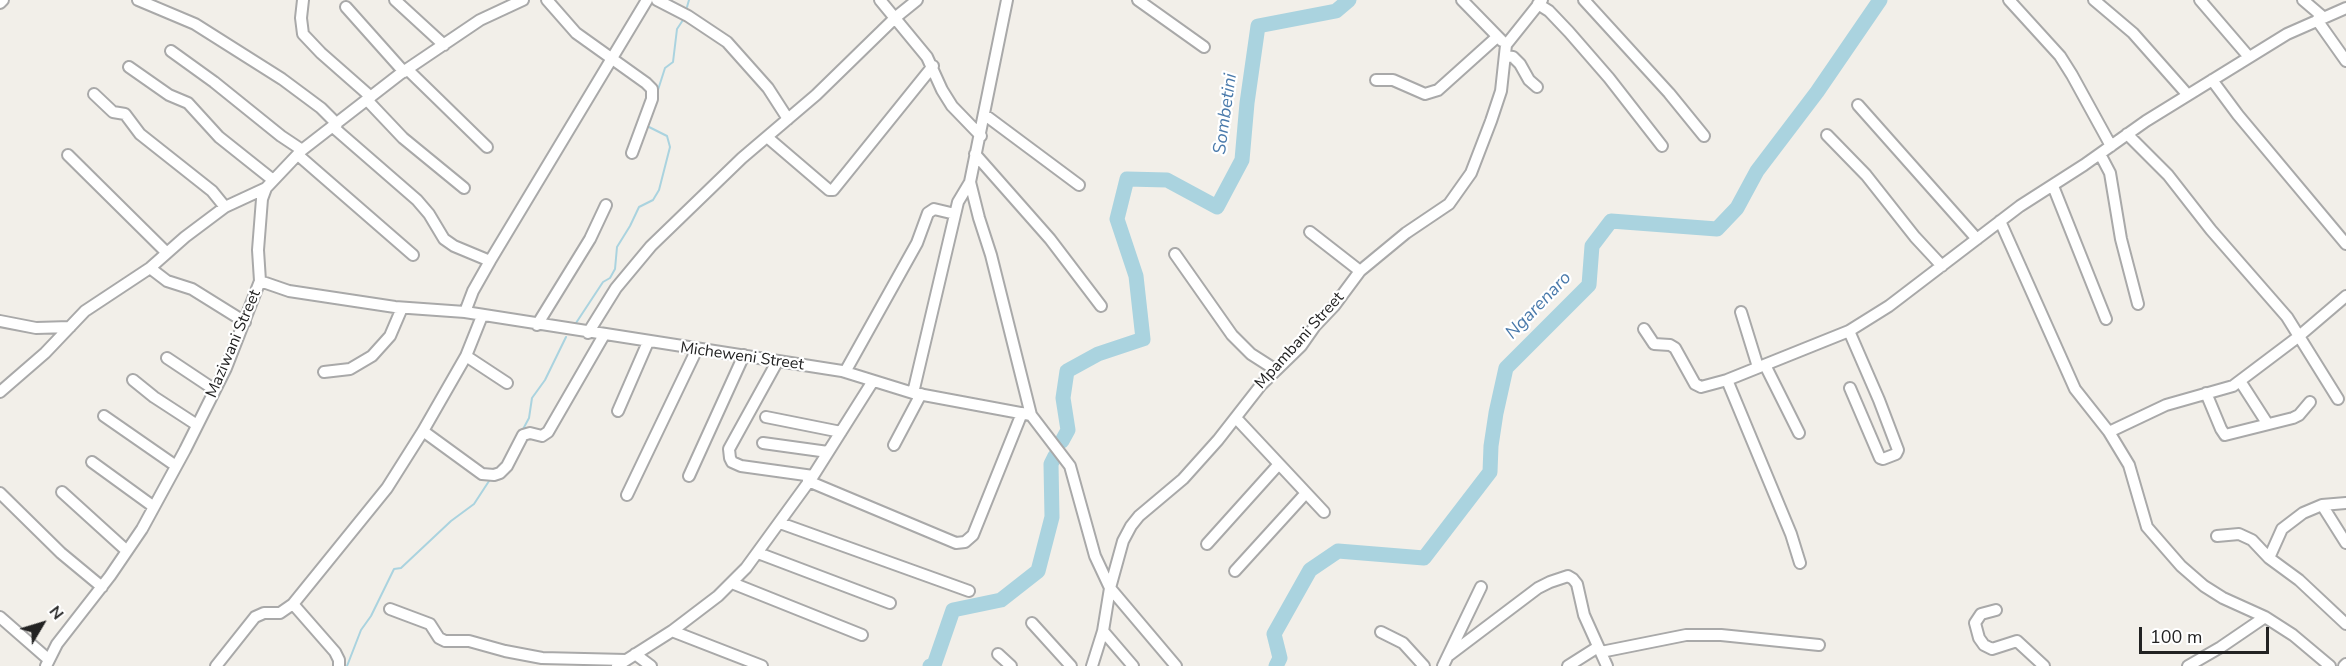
<!DOCTYPE html>
<style>
body{margin:0}
#map{position:relative;width:2346px;height:666px;overflow:hidden;background:#f2efe9;font-family:"Nunito Sans",sans-serif}
canvas{display:block}
.north{position:absolute;left:12px;top:594px;width:60px;height:60px;-webkit-text-stroke:4px #fff;paint-order:stroke;rotate:52deg;font-size:16px;font-weight:700;line-height:24px;text-align:center;color:#222}
.north::after{content:'';display:block;margin:auto;width:21px;height:27px;background:#222;clip-path:polygon(50% 0,100% 100%,50% 72%,0 100%)}
.scale{position:absolute;left:2139px;top:627px;width:130px;height:27px;box-sizing:border-box;border:3px solid #222;border-top:0;padding-left:8px;font-size:18px;line-height:21px;white-space:nowrap;color:#222;-webkit-text-stroke:4px #fff;paint-order:stroke}
</style>
<div id="map">
<canvas width="2346" height="666"></canvas>
<div class="north">N</div>
<div class="scale">100 m</div>
</div>
<script>
const c = document.querySelector('canvas').getContext('2d');
c.lineJoin = 'round';
const toPath = rows => new Path2D(rows.map(r => 'M' + r).join(''));
function trace(path, color, width, dash) { c.strokeStyle = color; c.lineWidth = width; c.lineCap = dash ? 'butt' : 'round'; c.setLineDash(dash || []); c.stroke(path); }
function label(font, color, halo, rows, align = 'center') {
  c.font = font + ' "Nunito Sans",sans-serif'; c.lineWidth = 4.5; c.setLineDash([]); c.textBaseline = 'middle'; c.strokeStyle = halo; c.fillStyle = color; for (const [text, x, y, turn = 0] of rows) {
    c.save(); c.translate(x, y); c.rotate((+turn || 0) * Math.PI / 180); c.textAlign = isNaN(turn) ? turn : align; if (halo) c.strokeText(text, 0, 0); c.fillText(text, 0, 0); c.restore();
  }
}
trace(toPath([
 [687,7,689,0],
 [657,93,665,68,673,62,677,29,683,20],
 [576,323,603,282,610,278,615,269,617,247,630,226,639,207,653,200,659,190,670,147,667,136,647,126,648,125],
 [522,431,529,418,532,398,545,380,566,337],
 [495,470,504,462],
 [347,666,361,630,371,616,394,569,401,568,451,521,474,504,491,478]
]), '#aad3df', 2);
trace(toPath([
 [1062,441,1068,430,1063,398,1067,371,1098,354,1143,339,1136,276,1117,219,1127,179,1167,180,1217,207,1242,160,1247,103,1258,26,1336,11,1349,0],
 [930,666,934,665,953,610,1001,600,1038,571,1052,517,1051,464,1055,456],
 [1276,666,1280,658,1274,634,1310,570,1338,551,1424,558,1490,472,1491,446,1496,413,1506,368,1589,285,1592,246,1611,221,1717,229,1737,208,1757,171,1817,92,1880,0]
]), '#aad3df', 15);
const street = toPath([
 [138,0,195,24,282,79,321,108,337,124],
 [303,0,301,18,303,34,321,53,371,97],
 [395,0,444,45],
 [547,0,576,33,646,83,652,89,652,99,632,153],
 [657,0,688,16,727,42,768,88,788,119],
 [880,0,927,57,942,90,952,106,981,136],
 [1007,0,970,182,979,218,991,255,1031,415],
 [1138,0,1204,47],
 [1462,0,1502,41],
 [1584,0,1669,93,1704,136],
 [2009,0,2060,56,2072,75,2111,146],
 [2094,0,2133,33,2187,94],
 [2200,0,2249,57],
 [2303,0,2323,17],
 [0,3,3,0],
 [1538,4,1549,11,1569,32,1609,78,1662,146],
 [346,7,404,72],
 [2317,20,2346,61],
 [171,51,214,82,281,136,302,150],
 [1505,56,1513,57,1520,64,1529,80,1537,87],
 [129,67,169,95,188,103,219,137,273,180],
 [408,70,487,147],
 [1376,80,1393,80,1425,94,1438,90,1497,37],
 [2212,80,2238,115,2346,244],
 [94,94,113,112,125,114,140,134,212,191,225,207],
 [367,100,403,138,464,188],
 [1858,105,1977,239],
 [985,115,1079,185],
 [333,127,417,200,429,214,444,239,454,246,490,261],
 [2127,134,2168,175,2211,230,2287,317,2338,399],
 [1827,135,1866,175,1915,237,1942,266],
 [767,137,829,190,833,190,933,66],
 [975,154,1050,239,1101,306],
 [2100,154,2110,173,2121,239,2138,304],
 [68,155,166,252],
 [298,155,413,255],
 [2053,186,2106,319],
 [2000,221,2075,389,2109,432,2129,465,2147,527,2181,566,2204,586,2223,598,2265,617,2293,635,2330,666],
 [1310,232,1360,271],
 [1175,254,1232,335,1251,354,1276,370],
 [150,268,167,281,192,289,245,322],
 [260,281,289,291,395,307,465,312,842,371,913,393,1031,415,1070,466,1095,556,1110,588,1176,666],
 [465,312,473,291,490,261,647,0],
 [1741,312,1758,367],
 [0,321,36,328,70,327],
 [537,325,590,239,606,205],
 [1644,329,1654,344,1670,345,1675,348,1695,384,1701,387,1727,380,1849,331,1889,306,2020,206,2084,165,2146,121,2287,34,2346,8],
 [1849,331,1879,400,1898,450,1896,454,1883,459,1880,458,1850,388],
 [588,333,616,288,651,246,742,158,816,95,896,17,917,0],
 [466,356,507,383],
 [167,358,215,390],
 [777,362,729,449,730,458,732,462,741,466,813,476],
 [1765,365,1799,433],
 [324,372,350,369,372,356,390,336,402,308],
 [845,372,917,243,928,213,934,209,955,214],
 [133,380,154,397,197,425],
 [1727,380,1791,534,1800,563],
 [2240,381,2267,423],
 [0,392,45,353,85,311,150,268,185,237,225,207,266,188],
 [913,393,958,202,970,182],
 [2206,393,2221,429,2225,435,2293,418,2299,415,2310,402],
 [618,411,648,342],
 [104,416,176,466],
 [766,417,841,432],
 [1236,418,1324,512],
 [423,431,482,474,494,475,500,473,507,466,523,435,530,433,542,436,548,432,604,335],
 [2109,432,2166,405,2233,386,2298,337,2346,296],
 [763,443,828,452],
 [894,445,921,394],
 [92,462,154,507],
 [689,476,744,355],
 [808,481,956,543,965,542,973,535,1022,413],
 [62,492,127,551],
 [0,493,61,553,102,587],
 [627,495,697,349],
 [2322,505,2346,543],
 [780,523,969,591],
 [2217,536,2239,534,2252,540,2269,558,2299,580,2346,624],
 [1207,544,1279,464],
 [758,553,890,603],
 [2269,558,2282,529,2303,513,2322,505,2346,503],
 [1235,571,1306,493],
 [732,583,862,635],
 [390,609,430,624,439,638,445,641,469,641,505,651,542,658,626,660],
 [1996,610,1981,614,1975,623,1979,638,1984,645,1992,649,2017,641,2044,666],
 [0,617,48,659],
 [1032,623,1071,666],
 [672,631,762,666],
 [1103,631,1133,666],
 [1381,632,1403,643,1424,666],
 [1601,652,1686,635,1721,635,1819,645],
 [635,654,651,666],
 [998,654,1011,666],
 [1448,656,1538,588,1550,582,1568,576,1573,579,1577,584,1584,615,1607,666],
 [46,666,57,644,110,576,142,529,185,450,226,368,260,281,258,250,262,199,266,188,302,150,400,74,480,20,523,0],
 [216,666,255,617,264,613,280,613,293,604],
 [339,666,339,660,335,652,293,604,387,488,423,431,466,356,482,316],
 [617,666,672,631,718,596,746,568,813,476,873,381],
 [1092,666,1103,631,1110,588,1123,541,1131,526,1139,516,1183,479,1218,440,1261,385,1301,346,1315,326,1334,306,1360,271,1406,233,1449,204,1471,173,1491,121,1501,91,1506,45,1542,0],
 [1443,666,1481,587],
 [1568,666,1598,647],
 [2188,666,2221,647,2265,617],
 [2344,666,2346,664]
]);
trace(street, '#a9a9a9', 14);
trace(street, '#fff', 10);
label('16px', '#222', '#fff', [
 ["Mpambani Street",1300,341,-48],
 ["Maziwani Street",234,344,-67],
 ["Micheweni Street",742,357,8]
]);
label('italic 18px', '#4a7aab', '#fff', [
 ["Sombetini",1226,114,-82],
 ["Ngarenaro",1539,306,-46]
]);
</script>
